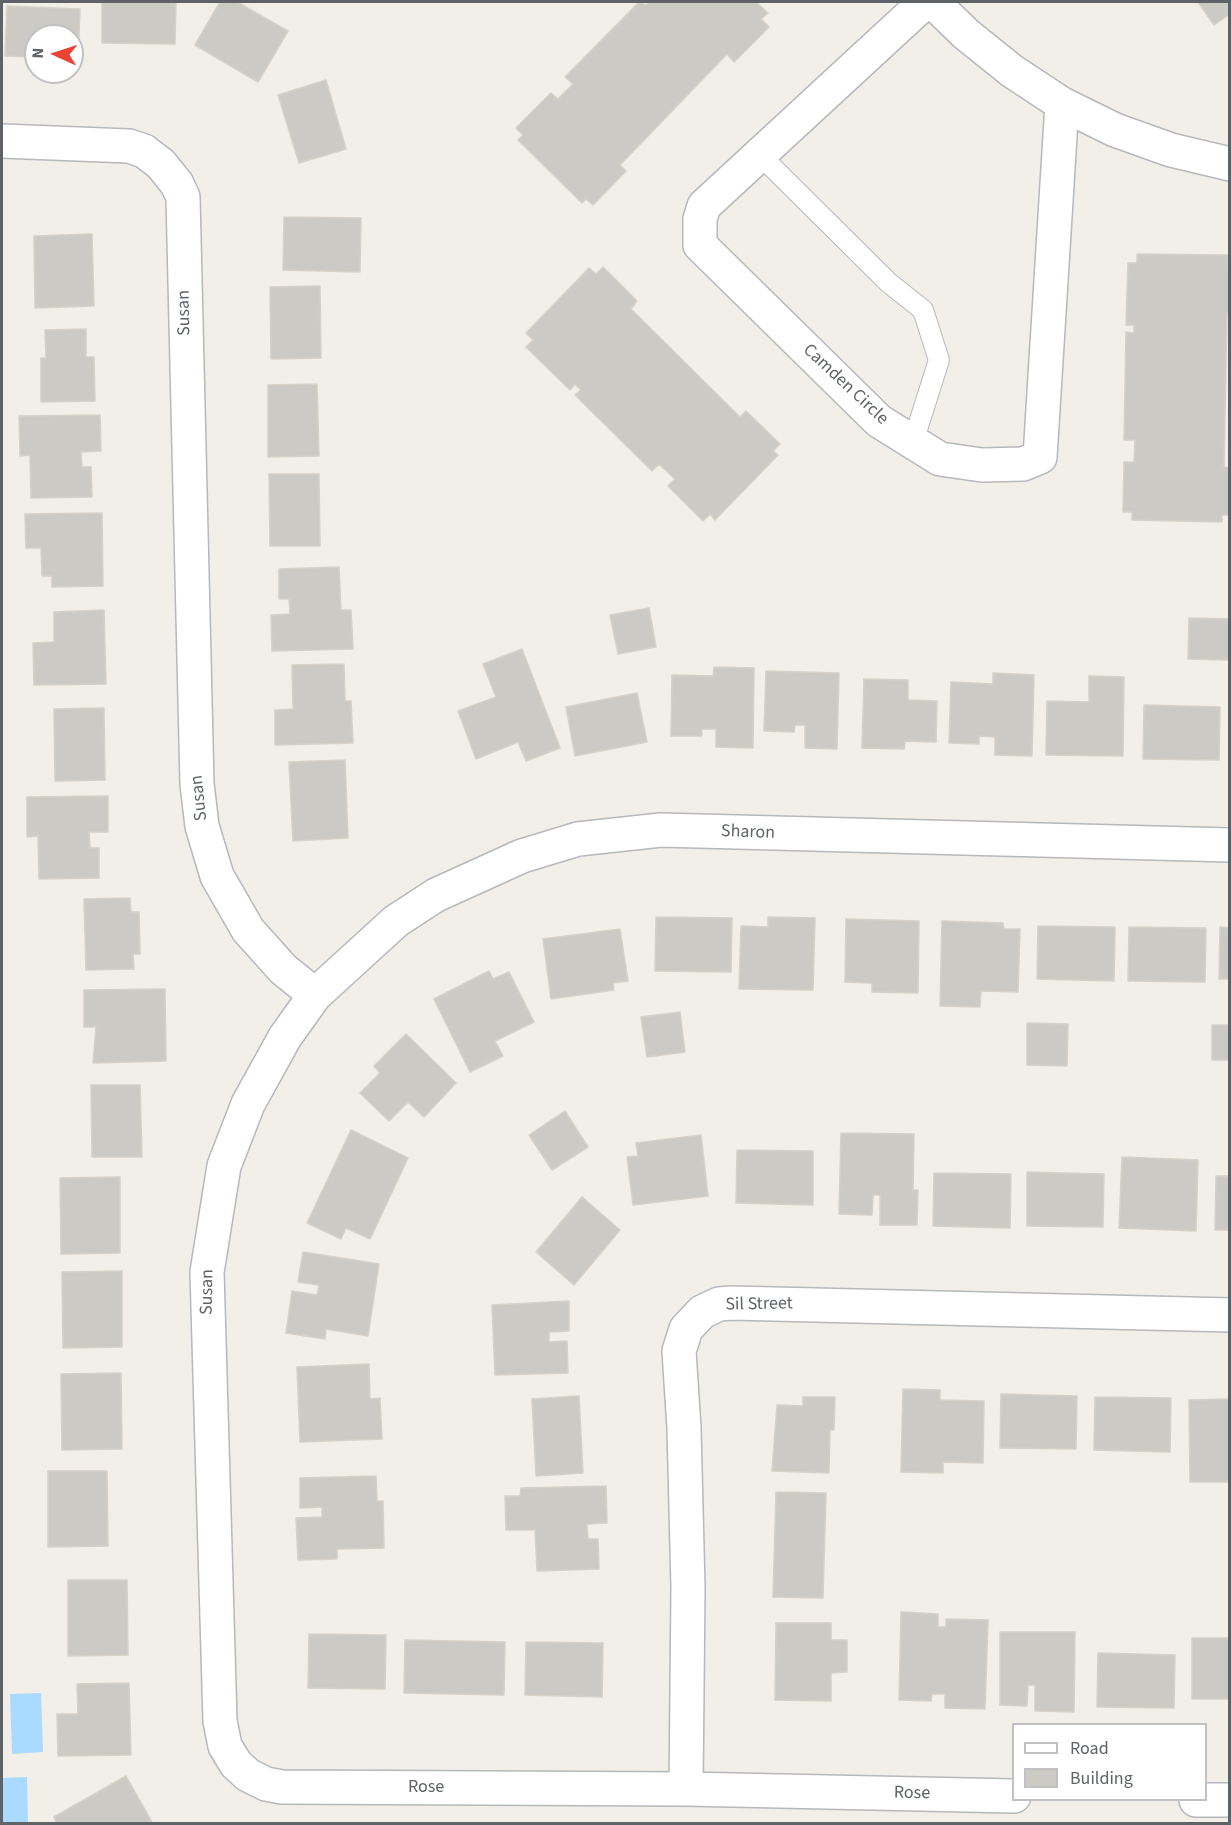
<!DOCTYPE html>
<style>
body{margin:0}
#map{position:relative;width:1231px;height:1825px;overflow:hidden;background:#f1efe8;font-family:"Source Sans 3",sans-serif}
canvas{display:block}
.frame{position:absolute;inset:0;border:3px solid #5f6368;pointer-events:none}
.legend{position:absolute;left:1012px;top:1723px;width:195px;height:78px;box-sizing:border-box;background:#fff;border:2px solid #bfc1c3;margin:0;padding:8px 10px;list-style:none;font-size:18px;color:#5f6368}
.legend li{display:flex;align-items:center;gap:12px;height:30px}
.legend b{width:30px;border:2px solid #bfc1c3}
.north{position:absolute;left:24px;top:24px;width:60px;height:60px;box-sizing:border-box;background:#fff;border:2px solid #bfc1c3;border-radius:50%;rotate:273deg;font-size:16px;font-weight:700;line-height:24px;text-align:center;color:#5f6368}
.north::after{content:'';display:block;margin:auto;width:21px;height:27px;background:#ea4335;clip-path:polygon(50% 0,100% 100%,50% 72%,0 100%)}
</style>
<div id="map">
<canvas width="1231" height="1825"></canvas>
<div class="frame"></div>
<ul class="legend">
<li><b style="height:8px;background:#fff"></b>Road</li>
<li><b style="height:16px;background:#cccac5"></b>Building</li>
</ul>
<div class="north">N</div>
</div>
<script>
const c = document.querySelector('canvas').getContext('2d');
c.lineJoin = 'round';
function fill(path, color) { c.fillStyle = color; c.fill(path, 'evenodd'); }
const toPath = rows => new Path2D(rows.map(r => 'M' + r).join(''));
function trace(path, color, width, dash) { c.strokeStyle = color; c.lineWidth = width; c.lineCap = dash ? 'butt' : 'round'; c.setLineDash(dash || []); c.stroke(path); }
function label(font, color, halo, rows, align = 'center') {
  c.font = font + ' "Source Sans 3",sans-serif'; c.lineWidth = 5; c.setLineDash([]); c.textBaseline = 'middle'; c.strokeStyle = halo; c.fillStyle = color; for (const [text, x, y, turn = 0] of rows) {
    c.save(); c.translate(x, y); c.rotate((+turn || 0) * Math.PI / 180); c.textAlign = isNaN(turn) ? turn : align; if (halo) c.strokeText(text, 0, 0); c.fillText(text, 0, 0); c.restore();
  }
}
fill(toPath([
 [41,1693,43,1752,12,1754,10,1694],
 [27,1777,28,1823,2,1823,2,1778]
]), '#aadaff');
const building = toPath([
 [102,2,176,2,175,44,102,43,102,2],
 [220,2,237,2,288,31,258,82,195,45,220,2],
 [639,2,646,5,650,2,756,2,768,13,761,19,769,27,734,62,727,54,620,165,626,171,593,205,586,199,582,203,518,140,523,135,516,128,551,93,558,99,573,84,565,77,639,2],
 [1198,2,1230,2,1230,14,1214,25,1198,2],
 [7,6,80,9,78,59,72,59,72,36,36,36,36,57,5,56,7,6],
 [326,80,346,149,299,163,278,95,326,80],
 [284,217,361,218,360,272,283,270,284,217],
 [92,234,94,306,35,308,34,236,92,234],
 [1137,254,1228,255,1230,313,1227,313,1224,467,1230,468,1230,515,1222,515,1222,522,1132,520,1132,512,1123,512,1124,462,1134,462,1135,440,1124,440,1126,332,1134,333,1134,325,1126,325,1128,263,1137,263,1137,254],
 [603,267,637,301,631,309,740,417,746,411,780,444,773,451,778,455,715,520,710,514,703,521,668,486,675,479,659,464,652,471,575,395,581,390,575,384,570,390,526,347,533,340,526,333,589,268,596,274,603,267],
 [320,286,321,358,271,359,270,287,320,286],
 [86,329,86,357,94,357,95,401,41,402,41,358,46,358,45,330,86,329],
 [317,384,319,456,268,457,268,385,317,384],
 [100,415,101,451,81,452,82,467,91,467,92,497,31,498,30,455,20,456,19,416,100,415],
 [269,474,319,474,320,546,270,546,269,474],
 [102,513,103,586,52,587,52,576,42,576,41,548,26,548,25,514,102,513],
 [339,567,341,610,351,610,353,649,272,651,271,615,290,614,289,599,279,599,279,569,339,567],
 [649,608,656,647,618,654,610,615,649,608],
 [104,610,106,684,34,685,33,643,54,642,54,612,104,610],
 [1189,618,1230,619,1229,660,1188,659,1189,618],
 [522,649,560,748,526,761,518,742,476,759,458,711,496,697,483,664,522,649],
 [344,664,345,701,351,701,353,743,275,745,275,710,293,709,292,665,344,664],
 [714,667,754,668,753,748,716,747,716,729,702,729,702,736,671,736,672,675,713,676,714,667],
 [766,671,839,673,837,749,805,748,805,725,795,725,794,732,764,731,766,671],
 [993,673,1034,675,1032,756,995,755,995,737,979,736,979,744,949,743,951,682,993,684,993,673],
 [1089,676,1124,677,1123,756,1046,755,1047,701,1089,702,1089,676],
 [864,679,908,680,908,700,937,701,936,742,905,741,904,749,862,748,864,679],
 [637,693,647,742,575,756,566,707,637,693],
 [1144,705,1220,707,1219,760,1143,759,1144,705],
 [104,708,105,780,55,781,54,709,104,708],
 [345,760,348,838,293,841,289,762,345,760],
 [108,796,108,832,89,832,90,848,99,848,99,878,39,879,38,836,27,837,27,797,108,796],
 [130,898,131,912,139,912,140,954,133,954,134,969,86,970,84,899,130,898],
 [656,917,732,918,731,972,655,971,656,917],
 [768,917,815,918,813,990,739,989,741,926,768,927,768,917],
 [846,919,919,921,918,993,872,992,872,983,845,982,846,919],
 [942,921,1003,923,1004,929,1020,929,1018,992,981,991,980,1007,940,1006,942,921],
 [1038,926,1115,927,1114,981,1037,979,1038,926],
 [1129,927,1206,928,1205,982,1128,981,1129,927],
 [1220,927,1230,928,1230,979,1219,979,1220,927],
 [620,929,628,981,613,983,614,990,551,999,543,939,620,929],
 [489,971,493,979,509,972,534,1022,495,1041,503,1056,470,1072,434,999,489,971],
 [165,989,166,1061,93,1063,96,1027,84,1027,84,990,165,989],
 [680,1012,685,1052,647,1057,641,1017,680,1012],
 [1027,1023,1068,1024,1067,1066,1027,1065,1027,1023],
 [1212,1025,1230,1025,1230,1060,1212,1060,1212,1025],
 [406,1034,456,1083,424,1117,408,1102,389,1121,360,1093,380,1073,374,1066,406,1034],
 [91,1085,140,1085,142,1157,92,1157,91,1085],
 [565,1111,588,1147,552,1170,529,1135,565,1111],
 [351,1130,408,1158,370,1239,346,1228,341,1239,307,1223,351,1130],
 [841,1133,914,1134,913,1190,918,1190,917,1225,880,1225,880,1195,873,1195,872,1215,839,1214,841,1133],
 [701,1135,708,1196,633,1205,627,1157,638,1156,636,1143,701,1135],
 [737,1150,813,1151,813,1205,736,1203,737,1150],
 [1122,1157,1198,1160,1196,1231,1119,1228,1122,1157],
 [1027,1172,1104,1174,1103,1227,1027,1226,1027,1172],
 [934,1173,1011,1174,1010,1228,933,1226,934,1173],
 [1216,1176,1230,1176,1230,1230,1215,1230,1216,1176],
 [120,1177,120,1253,61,1254,60,1178,120,1177],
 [582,1197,620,1230,574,1285,536,1252,582,1197],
 [303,1252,379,1264,368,1336,326,1329,325,1339,286,1333,292,1291,317,1295,319,1285,298,1282,303,1252],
 [122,1271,122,1347,63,1348,62,1272,122,1271],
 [569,1301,569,1331,549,1332,549,1342,567,1341,568,1373,495,1375,492,1305,569,1301],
 [369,1364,370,1399,380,1398,382,1439,300,1442,297,1367,369,1364],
 [121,1373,122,1449,62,1450,61,1374,121,1373],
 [903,1389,940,1390,940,1400,984,1401,983,1463,943,1462,943,1473,901,1472,903,1389],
 [1001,1394,1077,1396,1076,1449,1000,1448,1001,1394],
 [579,1396,583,1473,536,1476,532,1399,579,1396],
 [803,1397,835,1397,834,1430,830,1430,829,1473,772,1471,777,1405,803,1406,803,1397],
 [1095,1397,1171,1398,1170,1452,1094,1450,1095,1397],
 [1230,1399,1230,1482,1190,1482,1189,1400,1230,1399],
 [48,1471,107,1471,108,1546,48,1547,48,1471],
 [376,1476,377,1501,383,1501,384,1548,337,1549,337,1559,298,1560,296,1518,322,1517,322,1507,300,1508,300,1478,376,1476],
 [606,1486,607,1523,587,1524,588,1539,598,1539,599,1569,537,1571,535,1530,506,1530,505,1496,520,1496,521,1488,606,1486],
 [776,1492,826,1493,823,1598,773,1597,776,1492],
 [68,1580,127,1580,128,1655,68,1656,68,1580],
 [901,1612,938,1614,938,1627,946,1627,946,1619,988,1620,985,1709,945,1708,945,1694,932,1694,931,1701,899,1700,901,1612],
 [776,1623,831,1623,831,1640,847,1640,847,1672,831,1673,831,1701,775,1700,776,1623],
 [1000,1632,1075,1632,1074,1712,1035,1711,1035,1685,1028,1685,1027,1706,1000,1705,1000,1632],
 [309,1634,386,1635,385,1689,308,1688,309,1634],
 [1192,1638,1230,1638,1230,1699,1192,1699,1192,1638],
 [405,1640,505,1642,504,1695,404,1693,405,1640],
 [526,1642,603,1643,602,1697,525,1695,526,1642],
 [1098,1653,1175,1655,1174,1708,1097,1707,1098,1653],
 [129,1683,131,1755,58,1756,57,1714,78,1714,77,1684,129,1683],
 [126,1776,153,1824,57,1824,54,1817,126,1776]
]);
fill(building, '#cccac5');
trace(building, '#d6d1c6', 1.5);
const service = toPath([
 [760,155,889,283,923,310,939,360,913,442]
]);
const minor = toPath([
 [925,2,704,206,700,219,700,245,879,421,940,459,982,465,1023,464,1040,457,1062,104],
 [933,2,966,34,1012,71,1062,104,1115,130,1171,150,1230,164],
 [2,141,129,146,144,151,161,164,177,184,183,197,197,784,202,826,217,876,248,930,283,969,315,995],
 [686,1789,688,1588,684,1428,679,1351,686,1329,702,1312,719,1304,732,1303,1230,1315],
 [1014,1796,686,1789,282,1787,266,1784,248,1775,236,1764,225,1746,220,1721,207,1272,224,1166,248,1104,285,1037,315,995,396,921,436,895,522,856,578,839,661,830,1230,845],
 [1196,1800,1230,1800]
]);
trace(service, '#b5b8bc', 22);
trace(minor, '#b5b8bc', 36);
trace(service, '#fff', 20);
trace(minor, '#fff', 33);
label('18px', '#5f6368', '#fff', [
 ["Susan",185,313,-91],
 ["Camden Circle",845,385,43],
 ["Susan",200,798,-96],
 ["Sharon",748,833,2],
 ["Susan",208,1292,-89],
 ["Sil Street",759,1305,-1],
 ["Rose",426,1788],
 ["Rose",912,1794,1]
]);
</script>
